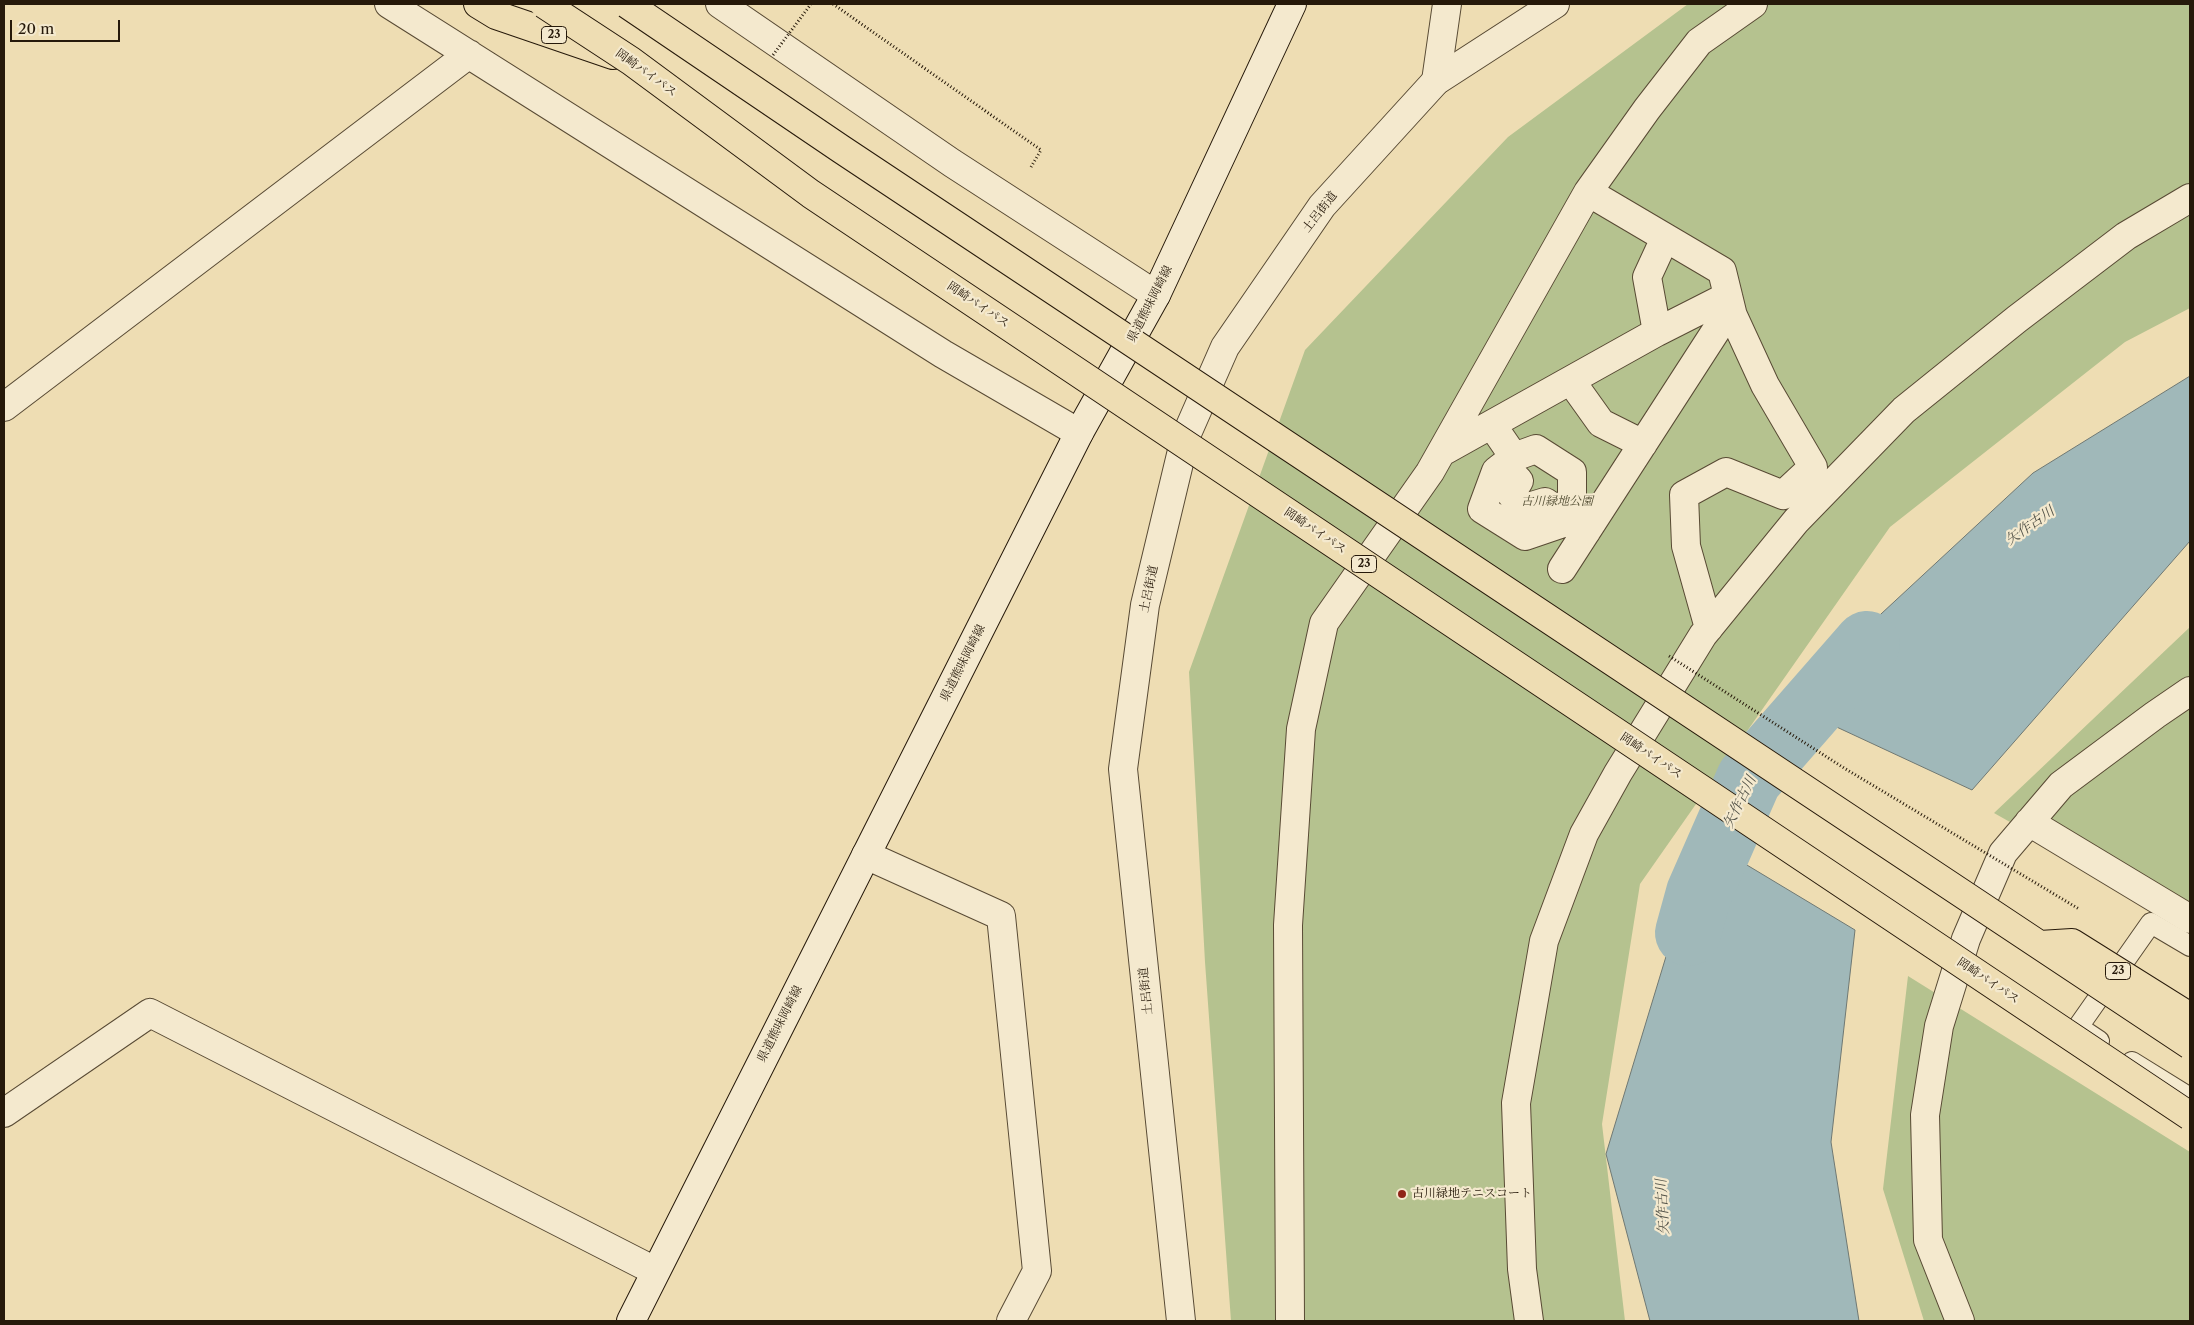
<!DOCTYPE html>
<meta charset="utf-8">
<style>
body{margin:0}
#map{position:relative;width:2194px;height:1325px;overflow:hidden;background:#eeddb3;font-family:"Libre Caslon Text",serif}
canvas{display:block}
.frame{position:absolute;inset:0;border:5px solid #26190a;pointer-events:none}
.scale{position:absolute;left:10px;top:20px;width:110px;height:22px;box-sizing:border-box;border:2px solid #26190a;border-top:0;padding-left:6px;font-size:15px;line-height:18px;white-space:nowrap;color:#26190a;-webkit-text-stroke:4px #f4e9ce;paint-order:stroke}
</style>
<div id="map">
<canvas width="2194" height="1325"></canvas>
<div class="frame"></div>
<div class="scale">20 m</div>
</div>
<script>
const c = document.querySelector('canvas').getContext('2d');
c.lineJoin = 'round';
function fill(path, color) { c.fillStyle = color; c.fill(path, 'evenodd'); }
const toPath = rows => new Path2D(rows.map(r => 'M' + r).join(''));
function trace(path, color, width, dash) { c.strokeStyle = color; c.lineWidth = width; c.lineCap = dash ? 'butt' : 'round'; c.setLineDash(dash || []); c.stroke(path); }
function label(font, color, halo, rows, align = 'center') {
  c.font = font + ' "Libre Caslon Text","Noto Serif JP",serif'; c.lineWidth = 4.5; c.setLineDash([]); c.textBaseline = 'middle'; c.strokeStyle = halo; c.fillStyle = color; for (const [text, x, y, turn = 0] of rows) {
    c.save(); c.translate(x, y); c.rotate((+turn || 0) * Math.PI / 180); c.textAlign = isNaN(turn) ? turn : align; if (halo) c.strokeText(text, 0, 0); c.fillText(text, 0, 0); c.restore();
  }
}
fill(toPath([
 [1688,4,2190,4,2190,308,2125,342,1890,527,1640,884,1602,1124,1625,1321,1231,1321,1205,962,1189,672,1305,350,1508,137],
 [2190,627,2190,924,1994,813],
 [1908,976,2190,1152,2190,1321,1924,1321,1883,1189]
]), '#b5c28f');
const water = toPath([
 [2190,376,2190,541,1972,790,1785,703,2033,473,2190,376],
 [1702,838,1855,930,1831,1142,1859,1321,1650,1321,1606,1154,1702,838]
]);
fill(water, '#a0b8b9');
trace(water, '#6f7873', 1);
trace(toPath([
 [1688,933,1699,893,1749,779,1867,644]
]), '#a0b8b9', 66);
const service = toPath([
 [2099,1041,2078,1027,2151,923,2190,946],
 [2132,1062,2190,1098]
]);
const pedestrian = toPath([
 [1588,192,1722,271,1732,312],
 [1665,238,1647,277,1657,332,1728,296],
 [1571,381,1601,423,1643,444],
 [1492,425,1514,457,1496,471,1482,509,1525,536,1572,520,1586,532],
 [1442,452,1657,332],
 [1514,457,1536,449,1572,472,1572,520],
 [1504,465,1519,481,1511,494,1522,509,1545,502,1572,520],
 [1562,569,1730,309,1765,385,1813,467,1783,495,1726,472,1684,495,1686,546,1709,628],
 [2029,822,2190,919],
 [1290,1321,1288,925,1301,729,1324,623,1430,472,1588,192,1647,109,1699,42,1753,4],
 [1529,1321,1522,1269,1516,1103,1544,941,1584,834,1618,773,1703,635,1796,521,1904,410,2017,319,2126,236,2190,198],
 [1960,1321,1928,1240,1925,1115,1939,1026,1966,939,2003,853,2061,785,2155,715,2190,691]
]);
const minor = toPath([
 [389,4,943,354,1079,433],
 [720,4,952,163,1156,295],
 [1436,81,1447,4],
 [4,407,469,54],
 [866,855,1001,916,1037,1271,1011,1321],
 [4,1113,150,1013,655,1271]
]);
const tertiary = toPath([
 [1181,1321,1123,769,1145,605,1185,438,1225,347,1322,206,1436,81,1555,4]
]);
const secondary = toPath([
 [631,1321,1079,433,1156,295,1292,4]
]);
const trunk = toPath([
 [478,4,496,15,613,55]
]);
trace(service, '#584a34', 22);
trace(pedestrian, '#584a34', 30);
trace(minor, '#584a34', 30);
trace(tertiary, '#584a34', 30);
trace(secondary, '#26190a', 30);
trace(trunk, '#26190a', 30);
trace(toPath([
 [833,4,1041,150,1031,167]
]), '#26190a', 3, [1, 2.5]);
trace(service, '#f4e9ce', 20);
trace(pedestrian, '#f4e9ce', 28);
trace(minor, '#f4e9ce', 28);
trace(tertiary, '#f4e9ce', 28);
trace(secondary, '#f4e9ce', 28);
trace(trunk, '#eeddb3', 28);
const trunkBridge = toPath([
 [544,4,631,61,811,194,2190,1116],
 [627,4,841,149,2190,1045],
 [2040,945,2072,943,2190,1017]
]);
trace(trunkBridge, '#26190a', 30, []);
trace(toPath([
 [773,55,811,4],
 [1669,656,1844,768,2079,909]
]), '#26190a', 3, [1, 2.5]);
trace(trunkBridge, '#eeddb3', 28);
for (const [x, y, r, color] of [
 [1402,1194,5,"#8f2418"]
]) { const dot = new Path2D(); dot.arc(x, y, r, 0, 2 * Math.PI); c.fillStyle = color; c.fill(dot); trace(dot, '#f4e9ce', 2); }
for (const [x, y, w] of [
 [554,35,25],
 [1364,564,25],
 [2118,971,25]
]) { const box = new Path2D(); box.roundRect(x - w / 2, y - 8.5, w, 17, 4); c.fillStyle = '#f4e9ce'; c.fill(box); trace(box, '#26190a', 1); }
label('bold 11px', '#26190a', null, [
 ["23",554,35],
 ["23",1364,564],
 ["23",2118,971]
]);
label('12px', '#26190a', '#f4e9ce', [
 ["岡崎バイパス",646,73,36],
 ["土呂街道",1320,212,-52],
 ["県道熊味岡崎線",1150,304,-63],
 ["岡崎バイパス",978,305,34],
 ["岡崎バイパス",1315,531,34],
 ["土呂街道",1149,589,-78],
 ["県道熊味岡崎線",963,663,-63],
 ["岡崎バイパス",1651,756,34],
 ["岡崎バイパス",1988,981,34],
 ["土呂街道",1146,991,-96],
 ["県道熊味岡崎線",780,1024,-63]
]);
label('italic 12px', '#514c32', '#f4e9ce', [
 ["古川緑地公園",1557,502]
]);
label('12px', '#26190a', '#f4e9ce', [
 ["古川緑地テニスコート",1412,1194]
], 'left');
label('italic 14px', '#515147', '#f4e9ce', [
 ["矢作古川",2030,526,-35],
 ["矢作古川",1740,802,-64],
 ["矢作古川",1663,1207,-93]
]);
</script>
